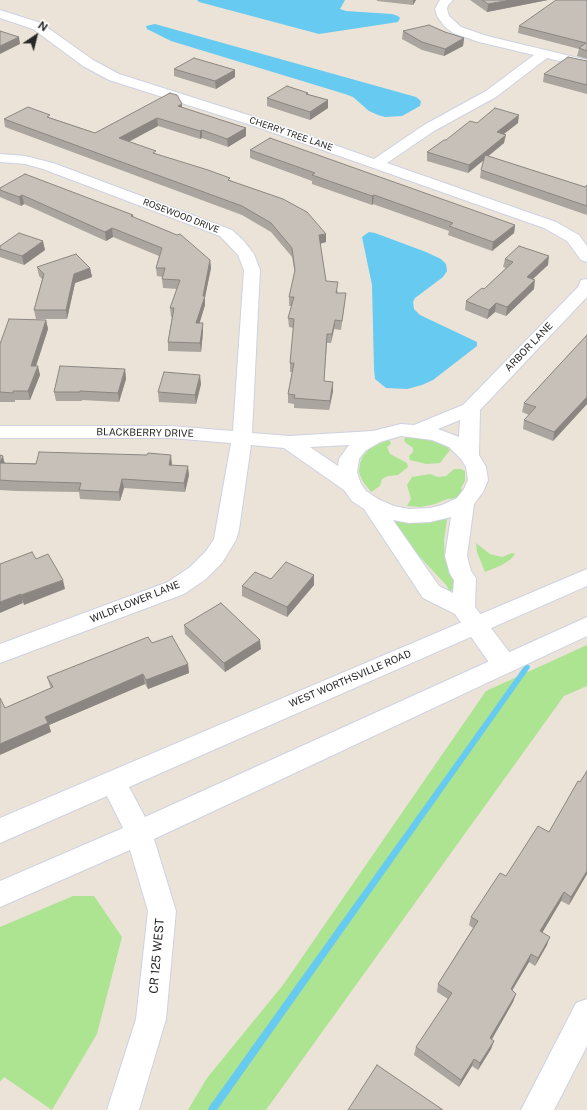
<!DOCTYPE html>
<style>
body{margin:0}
#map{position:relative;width:587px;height:1110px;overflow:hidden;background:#ebe3d8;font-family:"Public Sans",sans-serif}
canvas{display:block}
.north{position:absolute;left:16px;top:16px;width:40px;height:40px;-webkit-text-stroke:3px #fff;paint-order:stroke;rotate:35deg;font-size:11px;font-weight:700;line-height:16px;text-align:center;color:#272727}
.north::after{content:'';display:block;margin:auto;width:14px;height:18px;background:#272727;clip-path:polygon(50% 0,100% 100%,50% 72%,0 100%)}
</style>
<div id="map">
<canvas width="587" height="1110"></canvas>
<div class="north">N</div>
</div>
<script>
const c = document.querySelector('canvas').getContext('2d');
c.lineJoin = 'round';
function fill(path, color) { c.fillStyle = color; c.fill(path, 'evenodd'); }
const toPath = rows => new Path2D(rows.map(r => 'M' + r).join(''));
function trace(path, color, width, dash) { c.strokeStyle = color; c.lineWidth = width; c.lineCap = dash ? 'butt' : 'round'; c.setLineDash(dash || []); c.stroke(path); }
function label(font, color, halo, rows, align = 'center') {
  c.font = font + ' "Public Sans",sans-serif'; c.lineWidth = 3; c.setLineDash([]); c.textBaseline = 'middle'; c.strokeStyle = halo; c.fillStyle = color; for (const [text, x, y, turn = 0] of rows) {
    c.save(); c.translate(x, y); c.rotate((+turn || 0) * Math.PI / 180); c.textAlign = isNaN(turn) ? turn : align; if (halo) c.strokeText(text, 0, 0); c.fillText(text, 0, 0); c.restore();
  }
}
fill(toPath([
 [406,437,421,437,445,445,450,450,440,463,426,464,410,460,409,456,413,452,413,448,406,443,404,440],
 [389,439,391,444,387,447,390,454,407,463,408,467,398,475,388,476,382,479,380,486,371,492,362,480,359,472,360,463,363,456,369,449],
 [454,469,461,469,465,471,465,481,461,488,468,498,447,499,435,504,421,507,407,506,411,499,407,485,412,477,430,474,438,477,446,476],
 [392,519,429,521,447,519,444,540,445,558,452,576,455,588,454,590,449,591,447,586,420,557,390,521],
 [476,543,490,554,502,557,512,553,515,554,511,559,502,565,485,572,477,552],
 [587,645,587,686,564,696,266,1110,188,1110,207,1078,283,985,486,691],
 [73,896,94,896,122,937,97,1034,52,1110,4,1077,0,1082,0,927]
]), '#ace492');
fill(toPath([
 [197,0,345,0,340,9,346,11,392,14,398,16,400,18,398,22,319,34,199,2],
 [155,24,416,97,421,101,420,106,402,116,385,117,378,115,369,111,353,97,345,94,171,41,147,29,146,26],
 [369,232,375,233,426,252,441,259,446,264,447,271,443,277,415,298,413,302,414,309,420,315,477,342,477,346,433,380,422,385,407,389,386,388,375,379,374,369,372,285,362,237]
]), '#66caf1');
fill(toPath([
 [527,664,529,665,530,667,529,669,217,1110,208,1110,209,1107,525,665,527,664]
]), '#66caf1');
const minor = toPath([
 [440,0,453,0,448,5,447,9,449,16,461,27,487,36,587,60,587,68,547,58,496,97,434,131,387,163,556,222,579,235,587,246,587,262,581,260,567,241,544,228,257,127,109,80,83,66,33,29,0,18,0,10,41,23,93,60,119,74,267,121,374,159,424,125,486,91,534,55,479,42,453,33,444,26,437,16,435,9,440,0],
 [0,154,25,156,53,163,232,230,243,240,254,254,260,270,252,433,289,436,373,431,401,424,414,425,463,405,578,287,581,280,587,279,587,297,480,410,479,455,486,467,488,480,483,492,474,504,467,556,471,571,476,578,475,607,513,657,516,664,513,671,504,673,495,671,455,614,423,598,364,509,352,501,344,490,284,448,251,445,239,530,236,540,222,563,206,579,184,594,0,663,0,644,168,582,190,567,206,551,214,539,231,443,171,438,0,438,0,426,171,426,233,431,244,270,238,255,220,236,43,169,25,164,0,162,0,154],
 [460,420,459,437,438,429,460,420],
 [401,436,432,440,449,447,461,459,466,467,468,480,464,489,457,498,442,505,430,508,409,509,394,506,378,499,366,491,361,484,357,472,359,459,365,451,380,442,401,436],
 [349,445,339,459,338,466,310,447,349,445],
 [451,517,445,556,450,574,454,580,453,593,439,586,393,520,409,523,430,522,451,517],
 [587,999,587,1046,554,1110,521,1110,576,1003,587,999]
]);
const secondary = toPath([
 [587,569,587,586,129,787,145,817,587,617,587,636,154,839,176,911,166,1019,139,1110,107,1110,136,1019,148,911,130,850,0,907,0,881,123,828,107,796,0,843,0,818,587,569]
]);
trace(minor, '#cdd1e1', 2);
trace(secondary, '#cdd1e1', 2);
fill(minor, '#fff');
fill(secondary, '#fff');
fill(toPath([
 [377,0,416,0,413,5,377,1],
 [470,0,548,0,487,12],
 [587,0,587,59,577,56,579,49,518,33,519,26],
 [403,31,464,38,463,46,444,56,422,50,402,39],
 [587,61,587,94,543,82,544,74],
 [174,69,235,70,235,77,216,89,174,76],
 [308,93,308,94,328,100,328,108,310,120,267,106,267,98],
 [182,104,182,108,246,128,246,136,228,147,202,138,200,139,158,126,129,142,156,154,230,180,326,234,326,242,320,244,326,281,338,291,337,293,345,302,341,330,334,329,331,343,327,343,324,381,333,391,329,410,294,408,294,404,288,403,288,394,292,372,290,372,290,363,294,328,289,327,288,318,292,306,289,306,289,297,295,274,292,257,271,232,242,215,5,127,4,119,51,118,95,133],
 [477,123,518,123,504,134,504,143,488,156,585,187,587,185,587,215,480,178,481,170,484,160,468,173,427,161,427,152,446,140],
 [250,150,515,225,514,233,492,251,448,235,449,231,373,204,372,205,312,184,312,181,250,158],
 [0,188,133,215,134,217,210,260,211,268,205,297,205,305,199,323,203,323,203,332,201,352,168,351,168,342,172,317,171,317,170,308,177,289,163,288,162,279,163,277,157,276,156,268,159,256,113,237,106,241,24,204,21,206,0,197],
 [0,246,45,250,24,265,0,257],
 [505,259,548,265,533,279,534,289,506,316,495,312,487,319,465,310,466,301,484,289,506,268,503,267],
 [37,267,90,268,92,277,75,283,67,319,36,319,34,310,42,279,39,276],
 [46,320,48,329,36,366,40,375,30,400,15,400,15,402,0,402,0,344],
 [587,335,587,404,553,441,523,429,524,420,529,415,522,412,524,403],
 [125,369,126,379,119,402,82,400,82,401,56,401,54,392],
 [201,384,196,404,159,402,158,392],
 [0,455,5,463,172,464,172,465,189,475,185,492,124,488,120,501,80,499,79,492,16,491,0,490],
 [314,575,314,585,287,617,242,596,242,586,271,579],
 [184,625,261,649,225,672,185,634],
 [152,643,188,664,189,673,148,689,145,684,49,725,51,732,5,708,51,688,50,686,47,677],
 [587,771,587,874,569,905,561,901,542,932,547,945,535,966,529,962,512,991,516,994,513,1002,492,1039,494,1041,491,1049,478,1070,472,1066,459,1087,414,1055,416,1047,448,999,437,992,438,984,473,928,469,925,471,917,506,876,549,832]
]), '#aaa59e');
fill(toPath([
 [413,0,416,0,413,5],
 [511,0,548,0,487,12,488,4],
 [19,37,20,44,0,54,0,46],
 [464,38,463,46,444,56,445,49],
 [235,70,235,77,216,89,215,81],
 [328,100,328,108,310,120,310,112],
 [182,104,182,112,178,106],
 [519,115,518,123,496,140,497,132],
 [157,118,158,126,120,146,119,138],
 [246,128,246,136,228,147,227,139],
 [202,130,202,138,200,139,200,131],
 [506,135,504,143,468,173,469,165],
 [22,195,24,204,21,206,19,197],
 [374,195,373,204,372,205,372,196],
 [515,225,514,233,492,251,493,242],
 [112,228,113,237,106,241,105,232],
 [326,234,326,242,318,244,319,235],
 [43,241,45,250,24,265,22,256],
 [549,256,548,265,525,286,527,277],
 [210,260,211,268,205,297,205,305,197,332,196,323],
 [90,268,92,277,75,283,67,319,66,310,74,274],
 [535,280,534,289,506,316,507,307],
 [496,303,495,312,487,319,489,310],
 [46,320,48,329,33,375,31,366],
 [335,320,334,329,331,343,332,334],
 [203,323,203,332,201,352,200,343],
 [38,366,40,375,30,400,28,391],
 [125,369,126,379,119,402,118,393],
 [200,375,201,384,196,404,195,395],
 [333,382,333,391,329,410,330,401],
 [587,397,587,404,553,441,554,432],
 [171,455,172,464,170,474,169,465],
 [3,456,5,465,0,463],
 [188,466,189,475,185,492,184,483],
 [122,479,124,488,120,501,119,492],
 [314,575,314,585,287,617,287,607],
 [63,580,65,589,24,605,21,595],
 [21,594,23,603,0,613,0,602],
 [260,640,261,649,225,672,224,663],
 [188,664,189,673,148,689,146,680],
 [143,674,145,684,49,725,51,732,0,755,0,744,45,717],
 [587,871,587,874,569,905,571,897],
 [564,892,561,901,538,940,540,931],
 [550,937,547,945,535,966,538,958],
 [531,954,529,962,508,997,511,989],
 [516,994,513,1002,488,1046,490,1038],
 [494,1041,491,1049,478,1070,480,1063],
 [474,1059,472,1066,459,1087,461,1080]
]), '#8b8681');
const building = toPath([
 [482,0,511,0,488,4,482,0],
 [556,0,587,0,587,51,579,48,586,43,519,26,556,0],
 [429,25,445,32,464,38,445,49,422,42,403,31,429,25],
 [0,31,19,37,0,46,0,31],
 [568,57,587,61,587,85,544,74,568,57],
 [194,58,235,70,215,81,174,69,194,58],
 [287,86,308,93,306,94,328,100,310,112,267,98,287,86],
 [170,93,177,95,182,104,178,106,246,128,227,139,202,130,200,131,157,118,119,138,156,151,153,153,208,170,230,178,228,180,283,199,307,212,326,234,319,235,326,281,338,282,336,293,346,293,342,321,335,320,332,334,327,334,324,381,333,382,330,401,294,398,295,395,288,394,294,363,290,363,294,319,288,318,294,297,289,297,295,270,292,248,271,223,242,206,4,119,28,107,50,115,47,117,95,133,170,93],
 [495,108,519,115,497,132,506,135,469,165,427,152,444,140,446,140,470,121,477,123,495,108],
 [270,138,515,225,493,242,449,226,453,223,374,195,372,196,312,175,315,173,250,150,270,138],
 [485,155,585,187,587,185,587,206,481,170,485,155],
 [25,174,133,215,131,216,177,235,180,234,210,260,203,296,205,296,196,323,203,323,200,343,168,342,174,308,170,308,180,280,162,279,165,268,156,268,162,248,112,228,105,232,22,195,19,197,0,190,0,188,25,174],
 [19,233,43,241,22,256,0,249,0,246,19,233],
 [519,246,549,256,527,277,535,280,507,307,496,303,489,310,466,301,482,288,484,289,513,262,505,259,519,246],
 [76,254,90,268,74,274,66,310,34,310,44,274,37,267,76,254],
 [9,319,46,320,31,366,38,366,28,391,13,391,13,393,0,392,0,344,9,319],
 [587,335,587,397,554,432,524,420,536,407,524,403,587,335],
 [60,366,125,369,118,393,80,391,80,392,54,392,60,366],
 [164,372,200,375,195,395,158,392,164,372],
 [39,452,147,455,148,453,171,455,169,465,188,466,184,483,122,479,119,492,79,490,81,483,14,481,0,480,0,455,3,456,0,463,36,464,39,452],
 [32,552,36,559,48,554,63,580,21,595,21,594,0,602,0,564,32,552],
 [286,562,314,575,287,607,242,586,255,572,271,579,286,562],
 [221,603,260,640,224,663,184,625,221,603],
 [172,636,188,664,146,680,143,674,45,717,48,723,0,744,0,698,5,708,53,687,47,677,148,637,152,643,172,636],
 [587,771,587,871,571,897,564,892,540,931,550,937,538,958,531,954,511,989,516,994,490,1038,494,1041,480,1063,474,1059,461,1080,416,1047,452,993,438,984,478,921,471,917,500,873,506,876,538,826,549,832,578,781,580,782,587,771],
 [377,1065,443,1110,348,1110,377,1065]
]);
fill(building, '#c6c0b8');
trace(building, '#8b8681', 1);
label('9px', '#272727', '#fff', [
 ["CHERRY TREE LANE",291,134,19],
 ["ROSEWOOD DRIVE",181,216,21]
]);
label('10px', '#272727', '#fff', [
 ["ARBOR LANE",529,347,-46],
 ["BLACKBERRY DRIVE",145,433,1],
 ["WILDFLOWER LANE",135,602,-22],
 ["WEST WORTHSVILLE ROAD",350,679,-23]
]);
label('12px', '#272727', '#fff', [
 ["CR 125 WEST",157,956,-85]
]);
</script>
